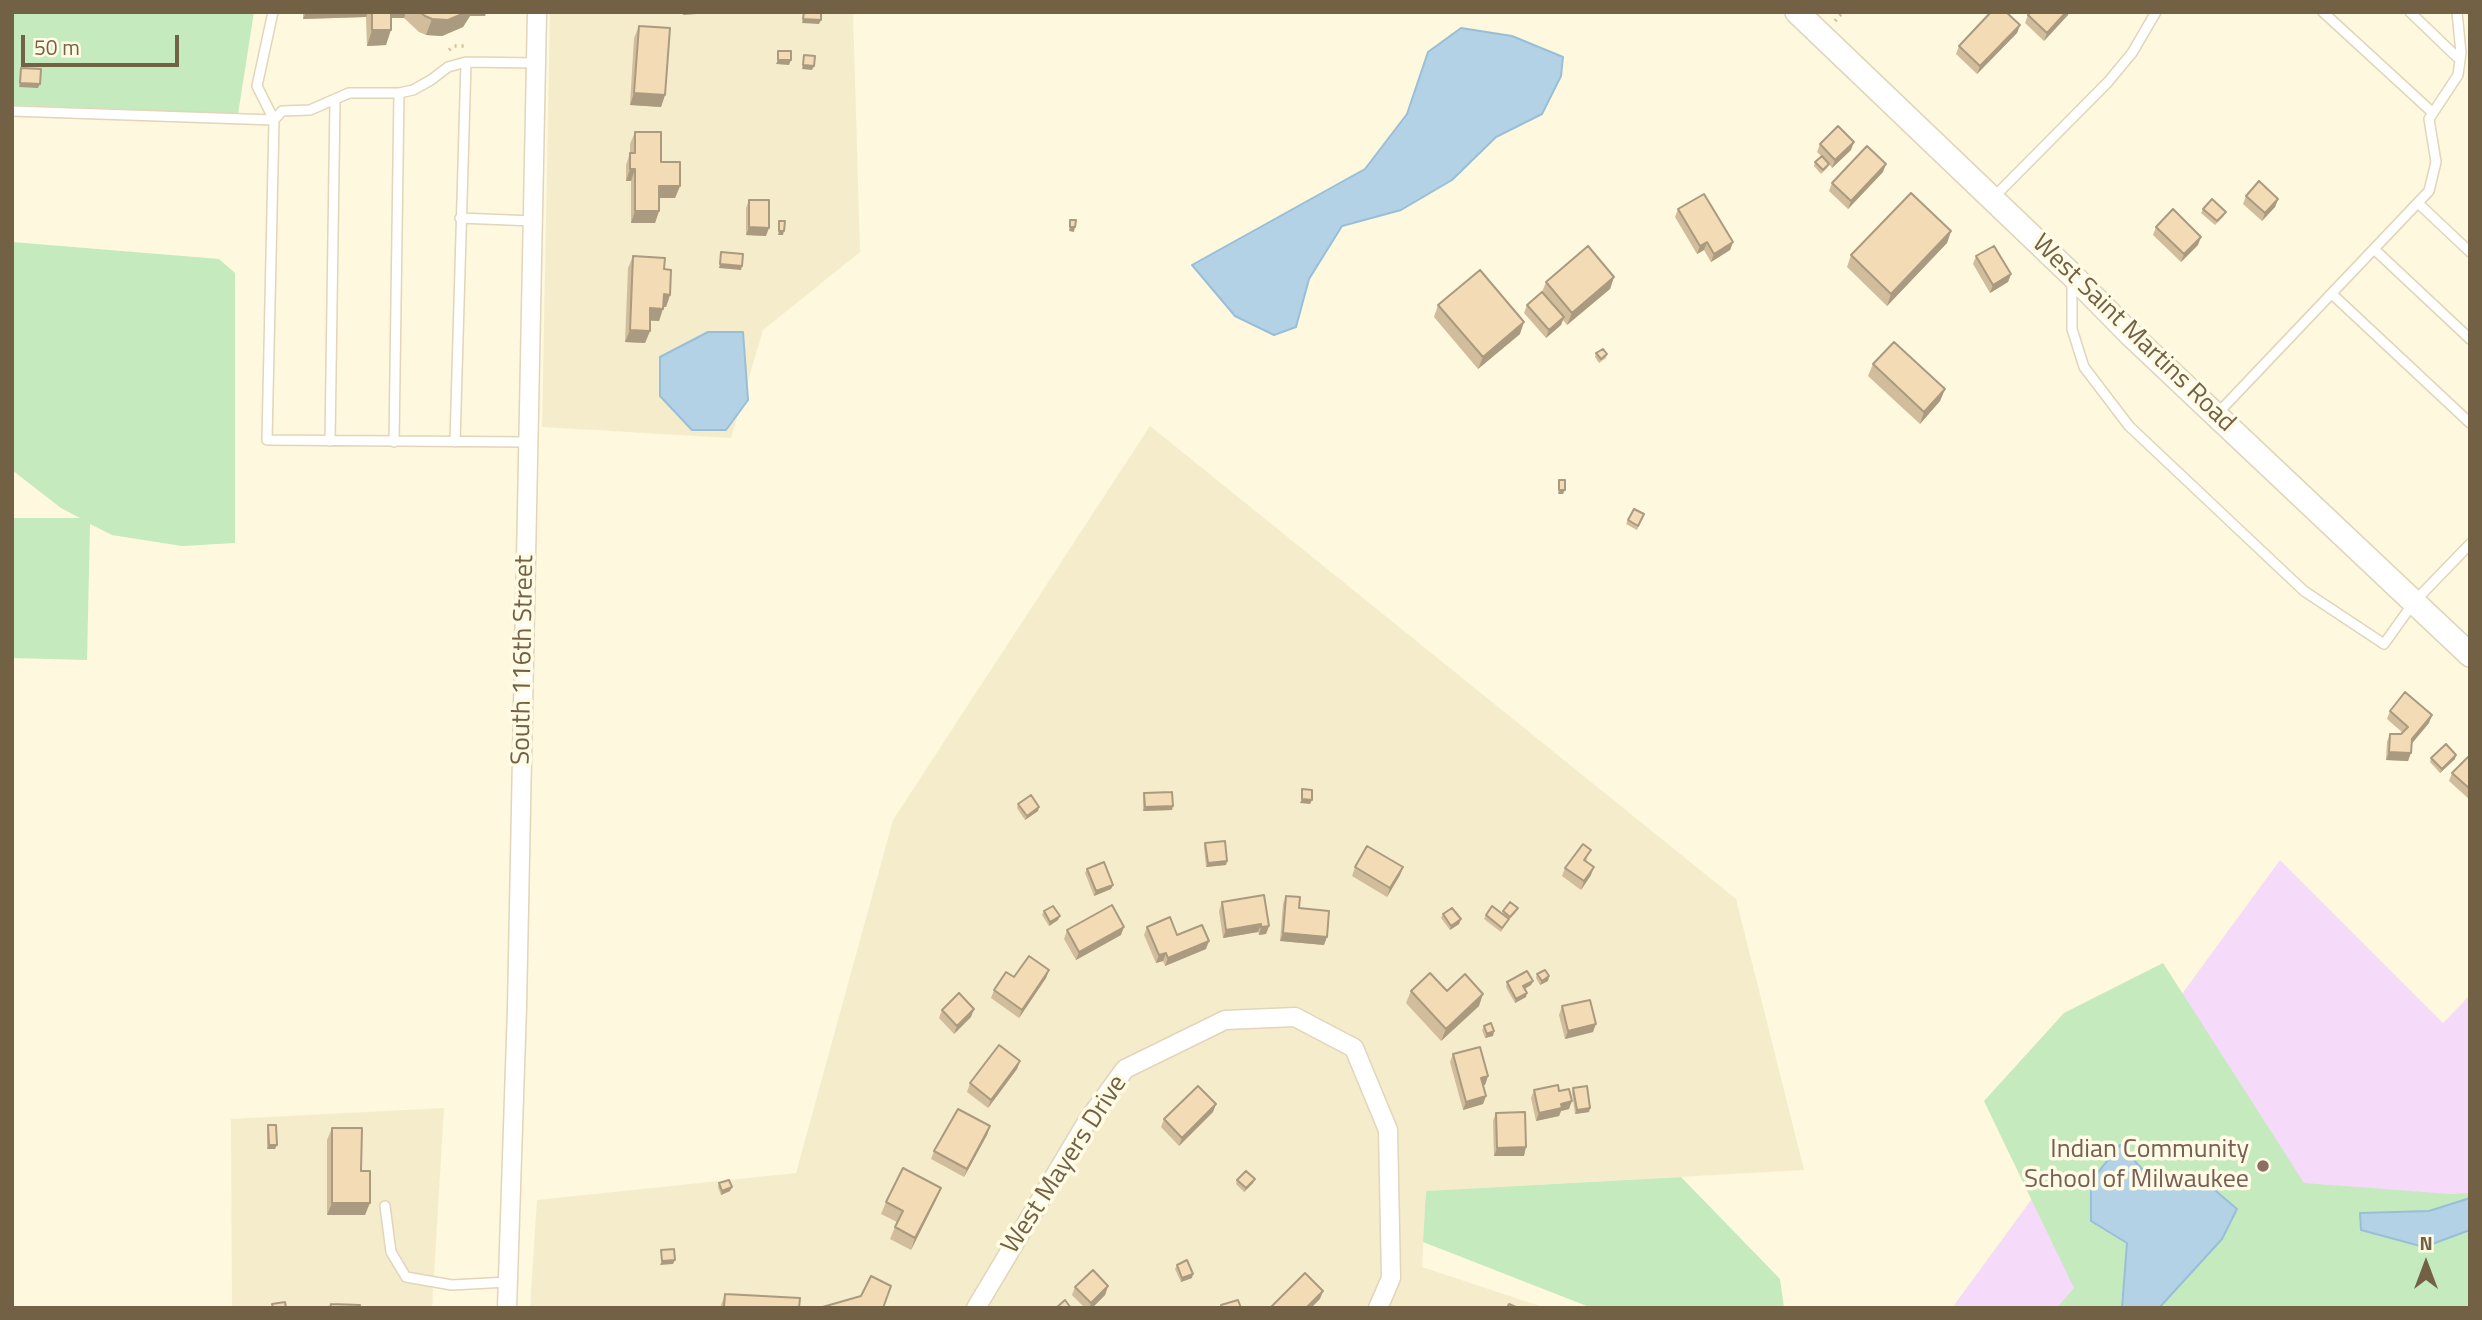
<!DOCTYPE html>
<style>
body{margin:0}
#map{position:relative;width:2482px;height:1320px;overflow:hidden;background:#fdf8de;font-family:"Titillium Web",sans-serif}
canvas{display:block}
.frame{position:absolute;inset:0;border:14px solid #736146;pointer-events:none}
.north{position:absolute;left:2391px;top:1229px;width:70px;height:70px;-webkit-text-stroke:5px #fffbe5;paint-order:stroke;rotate:0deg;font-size:19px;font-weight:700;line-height:28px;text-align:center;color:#736146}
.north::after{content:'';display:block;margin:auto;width:24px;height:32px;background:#736146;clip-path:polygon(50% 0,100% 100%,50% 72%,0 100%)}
.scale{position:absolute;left:21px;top:35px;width:158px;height:32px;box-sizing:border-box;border:4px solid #736146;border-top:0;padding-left:9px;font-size:21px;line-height:24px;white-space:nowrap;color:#736146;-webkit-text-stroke:5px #fffbe5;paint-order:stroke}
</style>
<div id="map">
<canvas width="2482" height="1320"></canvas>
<div class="frame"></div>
<div class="north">N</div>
<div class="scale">50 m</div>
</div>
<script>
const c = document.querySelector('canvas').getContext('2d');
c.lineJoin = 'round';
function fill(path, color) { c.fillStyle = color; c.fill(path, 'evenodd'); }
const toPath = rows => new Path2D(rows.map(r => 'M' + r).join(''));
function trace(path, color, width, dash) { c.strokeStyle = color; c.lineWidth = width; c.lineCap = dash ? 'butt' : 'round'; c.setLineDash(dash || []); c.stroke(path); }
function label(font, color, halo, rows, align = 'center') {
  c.font = font + ' "Titillium Web",sans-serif'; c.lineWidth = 7; c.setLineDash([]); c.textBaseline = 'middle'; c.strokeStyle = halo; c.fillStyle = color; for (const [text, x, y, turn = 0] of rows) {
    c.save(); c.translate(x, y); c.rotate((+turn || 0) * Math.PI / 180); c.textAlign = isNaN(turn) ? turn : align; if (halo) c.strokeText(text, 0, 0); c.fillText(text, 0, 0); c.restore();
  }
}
fill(toPath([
 [550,12,853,12,860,252,763,330,731,438,542,427],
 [1150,426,1736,899,1804,1170,1426,1191,1422,1267,1546,1308,530,1308,537,1200,796,1173,893,820],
 [444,1108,432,1308,232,1308,231,1119]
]), '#f5eccc');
fill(toPath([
 [2280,860,2443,1023,2470,995,2470,1308,1952,1308]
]), '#f5dbf9');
fill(toPath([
 [12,12,254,12,238,114,12,105],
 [12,242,219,259,235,273,235,543,182,546,112,535,90,524,87,660,12,658,12,518,80,518,61,508,12,470],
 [2163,963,2304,1183,2450,1194,2470,1193,2470,1308,2057,1308,2074,1288,1984,1101,2064,1013],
 [1681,1177,1780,1279,1784,1308,1592,1308,1423,1242,1426,1191]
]), '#c4eabd');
const water = toPath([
 [1461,28,1512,36,1563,57,1561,76,1542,114,1496,137,1452,180,1401,210,1342,226,1309,279,1296,327,1274,335,1235,316,1192,265,1365,169,1407,114,1428,52,1461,28],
 [708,332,743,332,748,400,726,430,692,430,660,396,660,357,708,332],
 [2120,1145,2156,1184,2196,1174,2237,1209,2222,1239,2159,1308,2122,1308,2127,1243,2091,1221,2091,1181,2120,1145],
 [2470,1198,2470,1230,2424,1247,2361,1230,2360,1213,2429,1211,2470,1198]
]);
fill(water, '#b3d2e6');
trace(water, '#99bfd8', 2);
const service = toPath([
 [2323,12,2433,113],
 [2410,12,2460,60],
 [12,111,274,120,257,86,273,12],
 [1992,199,2108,82,2132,53,2156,12],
 [2418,203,2470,252],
 [460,218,533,221],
 [2374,249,2470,339],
 [2072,280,2072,329,2084,367,2129,426,2304,591,2384,644,2414,602,2470,544],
 [2332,294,2470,423],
 [2217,414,2429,191,2436,162,2429,119,2458,75,2461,53,2457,12],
 [330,441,335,100],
 [394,442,399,93],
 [455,442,466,62],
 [528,442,267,440,274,120,282,111,310,110,349,93,399,93,413,90,431,80,448,67,466,62,536,63],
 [385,1206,391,1252,406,1277,452,1285,508,1282]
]);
const minor = toPath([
 [507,1308,517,1007,537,12],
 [976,1308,1088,1120,1125,1069,1225,1020,1295,1017,1354,1048,1388,1130,1391,1278,1378,1308]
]);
const tertiary = toPath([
 [1797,12,2072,275,2130,334,2470,655]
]);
trace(service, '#e1d5ba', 12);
trace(minor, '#e1d5ba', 21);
trace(tertiary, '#e1d5ba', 26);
trace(toPath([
 [1835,21,1843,12],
 [449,50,454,46,464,46]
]), '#d7c099', 3.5, [2, 5]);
trace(service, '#fff', 9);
trace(minor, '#fff', 18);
trace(tertiary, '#fff', 23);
fill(toPath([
 [303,12,486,12,485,16,470,16,463,27,442,36,426,35,419,32,404,18,391,18,386,45,367,46,366,17,303,19],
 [2028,15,2068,15,2044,41,2025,23],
 [2020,25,2017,33,1977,74,1956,54,1959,46],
 [639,26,665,95,661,107,630,105,634,38],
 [635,132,661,162,680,186,675,198,659,198,659,211,655,223,631,223,631,181,626,181,626,165,630,153,630,144],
 [1820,144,1851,150,1832,168,1829,164,1827,168,1821,174,1814,166,1815,162,1821,156,1817,152],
 [1883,172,1848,209,1829,191,1832,183],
 [2246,196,2278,199,2275,207,2262,221,2243,204],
 [749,200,766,236,746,235,746,208],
 [1678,209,1733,242,1730,250,1711,262,1704,250,1697,254,1675,217],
 [2203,209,2224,216,2215,225,2201,213],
 [2156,227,2198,245,2181,262,2153,235],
 [1951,231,1947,243,1887,306,1847,267,1851,255],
 [633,256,664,269,670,295,666,307,663,307,659,321,650,321,650,331,645,343,625,342,628,268],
 [1976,256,2011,274,2008,282,1990,293,1973,264],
 [1614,277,1610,289,1567,325,1563,320,1561,325,1546,338,1524,313,1527,305,1542,292,1546,282],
 [1438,305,1520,334,1478,369,1434,317],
 [1596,353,1607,354,1606,358,1599,363,1595,357],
 [1873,364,1945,389,1940,401,1920,424,1868,376],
 [1644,514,1637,530,1626,524,1628,520],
 [2390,711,2429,723,2411,744,2408,761,2386,760,2387,742,2390,734,2401,734,2403,733,2387,719],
 [2431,758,2455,759,2440,773,2430,762],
 [2470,758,2470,800,2449,781,2452,773],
 [1144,793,1172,810,1143,811,1143,797],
 [1018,804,1038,811,1025,820,1017,808],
 [1205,843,1227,861,1226,865,1206,867,1204,847],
 [1588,858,1586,861,1591,875,1581,890,1562,876,1565,868],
 [1355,867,1403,867,1400,875,1387,897,1352,876],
 [1087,869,1113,885,1111,889,1094,896,1085,873],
 [1286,896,1299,908,1324,945,1280,941,1283,904],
 [1222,902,1269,926,1266,934,1259,935,1258,932,1223,938,1219,911],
 [1044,911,1058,920,1049,926,1042,915],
 [1503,911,1516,912,1508,921,1501,932,1484,919,1486,915,1502,914],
 [1443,914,1461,919,1459,924,1450,930,1441,918],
 [1147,927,1177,935,1206,949,1165,966,1163,961,1156,963,1144,935],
 [1067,930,1121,935,1076,960,1064,939],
 [1049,970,1046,978,1019,1018,991,998,994,990,1014,977],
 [1537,974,1549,976,1548,981,1540,985,1536,978],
 [1533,981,1531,985,1525,989,1526,997,1515,1003,1506,987,1507,982],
 [1411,991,1447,991,1479,1006,1441,1041,1406,1003],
 [1562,1006,1593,1032,1565,1039,1559,1015],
 [942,1010,971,1017,954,1034,939,1018],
 [1484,1026,1494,1031,1493,1036,1485,1038,1482,1030],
 [1453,1054,1488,1076,1485,1085,1483,1085,1486,1096,1483,1104,1463,1110,1450,1062],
 [1020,1061,1017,1069,988,1108,967,1092,970,1083],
 [1573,1088,1590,1108,1589,1112,1575,1114,1572,1093],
 [1534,1090,1559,1091,1569,1109,1561,1111,1559,1116,1536,1121,1531,1098],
 [1213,1112,1179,1146,1161,1127,1164,1119],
 [1496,1113,1524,1156,1494,1156,1493,1121],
 [268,1125,275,1149,267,1149,267,1129],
 [990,1126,987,1135,964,1177,931,1159,934,1151],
 [332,1128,361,1171,365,1215,327,1215,327,1140],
 [1255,1179,1253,1183,1244,1192,1236,1184,1237,1180],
 [719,1183,730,1191,721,1195,718,1187],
 [936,1200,911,1250,890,1239,897,1222,881,1214,886,1202],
 [1177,1265,1192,1278,1181,1282,1175,1269],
 [1108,1286,1105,1295,1092,1308,1085,1308,1072,1295,1075,1287],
 [725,1294,799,1308,720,1308]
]), '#d1bd9c');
fill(toPath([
 [306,12,368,12,366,17,303,19],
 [387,12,406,12,404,18,385,18],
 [467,12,486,12,485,16,470,16,463,27,442,36,426,35,432,19],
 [684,12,698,12,697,14,683,15],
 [2066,12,2069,12,2068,15,2044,41,2047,33],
 [803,19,821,20,819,24,802,23],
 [2020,25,2017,33,1977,74,1980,66],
 [372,30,391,30,386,45,367,46],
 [778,60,791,60,789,65,776,64],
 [803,65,814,66,812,70,802,69],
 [20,83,40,84,38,88,19,87],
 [634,93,665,95,661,107,630,105],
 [1854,142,1851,150,1832,168,1835,160],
 [1886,164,1883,172,1848,209,1851,201],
 [630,169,635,169,631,181,626,181],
 [659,186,680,186,675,198,655,198],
 [2278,199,2275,207,2262,221,2265,213],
 [635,211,659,211,655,223,631,223],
 [749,227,769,228,766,236,746,235],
 [1070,227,1075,227,1074,232,1069,231],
 [779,231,784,231,783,235,778,235],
 [1951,231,1947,243,1887,306,1891,294],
 [2201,237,2198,245,2181,262,2184,254],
 [1707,242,1704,250,1697,254,1700,246],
 [1733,242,1730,250,1711,262,1714,254],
 [720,264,742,266,741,270,719,268],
 [2011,274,2008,282,1990,293,1993,285],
 [1614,277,1610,289,1567,325,1572,313],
 [664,294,670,295,666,307,659,306],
 [650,308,663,309,659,321,646,320],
 [1564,317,1561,325,1546,338,1549,330],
 [1524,322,1520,334,1478,369,1483,357],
 [630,330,650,331,645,343,625,342],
 [1945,389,1940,401,1920,424,1924,412],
 [1559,490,1565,490,1563,494,1558,494],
 [2432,715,2429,723,2409,747,2412,739],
 [2389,752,2411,753,2408,761,2386,760],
 [2456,755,2455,759,2440,773,2442,769],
 [1302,799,1312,800,1310,804,1300,803],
 [1173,806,1172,810,1143,811,1145,807],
 [1039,807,1038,811,1025,820,1027,816],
 [1227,861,1226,865,1206,867,1208,863],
 [1403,867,1400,875,1387,897,1390,888],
 [1594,867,1591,875,1581,890,1584,881],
 [1113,885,1111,889,1094,896,1096,891],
 [1060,916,1058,920,1049,926,1050,922],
 [1461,919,1459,924,1450,930,1451,926],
 [1261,924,1258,932,1223,938,1226,930],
 [1269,926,1266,934,1259,935,1261,927],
 [1124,927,1121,935,1076,960,1079,952],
 [1283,933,1327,937,1324,945,1280,941],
 [1209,941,1206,949,1165,966,1168,958],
 [1166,953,1163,961,1156,963,1159,955],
 [1049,970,1046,978,1019,1018,1022,1010],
 [1549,976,1548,981,1540,985,1542,981],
 [1533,981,1531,985,1522,990,1523,986],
 [1527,993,1526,997,1515,1003,1516,999],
 [1483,994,1479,1006,1441,1041,1446,1029],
 [974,1009,971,1017,954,1034,957,1026],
 [1596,1024,1593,1032,1565,1039,1568,1031],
 [1494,1031,1493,1036,1485,1038,1487,1034],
 [1020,1061,1017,1069,988,1108,991,1100],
 [1488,1076,1485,1085,1479,1086,1481,1078],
 [1486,1096,1483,1104,1463,1110,1466,1102],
 [1572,1101,1569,1109,1561,1111,1559,1116,1536,1121,1539,1113,1561,1104],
 [1216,1104,1213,1112,1179,1146,1182,1138],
 [1590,1108,1589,1112,1575,1114,1577,1110],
 [990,1126,987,1135,964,1177,967,1169],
 [269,1145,277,1145,275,1149,267,1149],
 [1526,1147,1524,1156,1494,1156,1497,1148],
 [1255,1179,1253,1183,1244,1192,1246,1188],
 [732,1187,730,1191,721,1195,722,1191],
 [941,1188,936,1200,911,1250,915,1238],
 [332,1203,370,1203,365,1215,327,1215],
 [675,1260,673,1264,660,1265,662,1261],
 [1193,1274,1192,1278,1181,1282,1182,1278],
 [1108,1286,1105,1295,1092,1308,1089,1308,1091,1303],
 [1323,1291,1320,1299,1311,1308,1306,1308]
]), '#aa9a7f');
const building = toPath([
 [372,12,391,12,391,30,372,30,372,12],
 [420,12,467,12,448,20,432,19,425,16,420,12],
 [804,12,821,12,821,20,803,19,804,12],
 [1991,12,2006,12,2020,25,1980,66,1959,46,1991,12],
 [2030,12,2066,12,2047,33,2028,15,2030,12],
 [639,26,670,28,665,95,634,93,639,26],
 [778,51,791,51,791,60,778,60,778,51],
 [804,55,815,56,814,66,803,65,804,55],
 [21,68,41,69,40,84,20,83,21,68],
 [1838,126,1854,142,1835,160,1820,144,1838,126],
 [635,132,661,132,661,162,680,162,680,186,659,186,659,211,635,211,635,169,630,169,630,153,635,153,635,132],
 [1867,146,1886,164,1851,201,1832,183,1867,146],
 [1822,156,1829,164,1823,170,1815,162,1822,156],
 [2259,181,2278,199,2265,213,2246,196,2259,181],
 [1911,193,1951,231,1891,294,1851,255,1911,193],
 [1704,194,1733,242,1714,254,1707,242,1700,246,1678,209,1704,194],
 [2212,199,2226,212,2217,221,2203,209,2212,199],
 [749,200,769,200,769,228,749,227,749,200],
 [2173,209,2201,237,2184,254,2156,227,2173,209],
 [1070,220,1076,220,1075,227,1070,227,1070,220],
 [779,221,785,221,784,231,779,231,779,221],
 [1588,246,1614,277,1572,313,1546,282,1588,246],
 [1994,246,2011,274,1993,285,1976,256,1994,246],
 [721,252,743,254,742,266,720,264,721,252],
 [633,256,665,258,664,269,671,270,670,295,664,294,663,309,650,308,650,331,630,330,633,256],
 [1480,270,1524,322,1483,357,1438,305,1480,270],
 [1542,292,1564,317,1549,330,1527,305,1542,292],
 [1894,342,1945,389,1924,412,1873,364,1894,342],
 [1603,349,1607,354,1601,359,1596,353,1603,349],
 [1559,480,1565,480,1565,490,1559,490,1559,480],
 [1634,509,1644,514,1638,526,1628,520,1634,509],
 [2405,692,2432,715,2412,739,2411,753,2389,752,2390,734,2401,734,2408,727,2390,711,2405,692],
 [2446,744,2456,755,2442,769,2431,758,2446,744],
 [2468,757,2470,758,2470,789,2452,773,2468,757],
 [1302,789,1312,790,1312,800,1302,799,1302,789],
 [1172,792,1173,806,1145,807,1144,793,1172,792],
 [1031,795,1039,807,1027,816,1018,804,1031,795],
 [1225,841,1227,861,1208,863,1205,843,1225,841],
 [1583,844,1591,850,1584,860,1594,867,1584,881,1565,868,1583,844],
 [1367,846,1403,867,1390,888,1355,867,1367,846],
 [1104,862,1113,885,1096,891,1087,869,1104,862],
 [1264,895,1269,926,1261,927,1261,924,1226,930,1222,902,1264,895],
 [1286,896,1300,897,1299,908,1329,911,1327,937,1283,933,1286,896],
 [1510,902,1518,908,1510,917,1503,911,1510,902],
 [1112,905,1124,927,1079,952,1067,930,1112,905],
 [1053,906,1060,916,1050,922,1044,911,1053,906],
 [1492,906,1509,919,1502,928,1486,915,1492,906],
 [1452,908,1461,919,1451,926,1443,914,1452,908],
 [1170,917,1177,935,1202,925,1209,941,1168,958,1166,953,1159,955,1147,927,1170,917],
 [1029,956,1049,970,1022,1010,994,990,1006,972,1014,977,1029,956],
 [1545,970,1549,976,1542,981,1537,974,1545,970],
 [1527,971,1533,981,1523,986,1527,993,1516,999,1507,982,1527,971],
 [1430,973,1447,991,1465,974,1483,994,1446,1029,1411,991,1430,973],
 [959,993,974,1009,957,1026,942,1010,959,993],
 [1590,1000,1596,1024,1568,1031,1562,1006,1590,1000],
 [1491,1023,1494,1031,1487,1034,1484,1026,1491,1023],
 [999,1045,1020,1061,991,1100,970,1083,999,1045],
 [1480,1047,1488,1076,1481,1078,1486,1096,1466,1102,1453,1054,1480,1047],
 [1558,1085,1559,1091,1569,1089,1572,1101,1561,1104,1562,1108,1539,1113,1534,1090,1558,1085],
 [1198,1086,1216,1104,1182,1138,1164,1119,1198,1086],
 [1587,1086,1590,1108,1577,1110,1573,1088,1587,1086],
 [958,1109,990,1126,967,1169,934,1151,958,1109],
 [1525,1112,1526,1147,1497,1148,1496,1113,1525,1112],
 [268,1125,276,1125,277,1145,269,1145,268,1125],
 [332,1128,362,1128,361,1171,370,1171,370,1203,332,1203,332,1128],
 [903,1168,941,1188,915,1238,895,1227,903,1211,886,1202,903,1168],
 [1246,1171,1255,1179,1246,1188,1237,1180,1246,1171],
 [729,1180,732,1187,722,1191,719,1183,729,1180],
 [674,1249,675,1260,662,1261,661,1250,674,1249],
 [1187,1260,1193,1274,1182,1278,1177,1265,1187,1260],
 [1093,1270,1108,1286,1091,1303,1075,1287,1093,1270],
 [1305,1273,1323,1291,1306,1308,1270,1308,1305,1273],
 [871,1276,891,1286,883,1308,819,1308,861,1296,871,1276],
 [725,1294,800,1298,799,1308,724,1308,725,1294],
 [1065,1300,1071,1308,1056,1308,1065,1300],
 [1238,1300,1241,1308,1222,1308,1221,1305,1238,1300],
 [285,1302,286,1308,273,1308,272,1304,285,1302],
 [331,1304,360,1305,360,1308,330,1308,331,1304],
 [1509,1304,1518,1308,1507,1308,1509,1304]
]);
fill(building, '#f3dcb5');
trace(building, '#aa9a7f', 2);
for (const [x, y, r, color] of [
 [2263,1166,7,"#8d6e63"]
]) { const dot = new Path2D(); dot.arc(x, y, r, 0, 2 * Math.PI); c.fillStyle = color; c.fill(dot); trace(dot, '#fffbe5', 2.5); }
label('26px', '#736146', '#fffbe5', [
 ["West Saint Martins Road",2133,334,44],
 ["South 116th Street",524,660,-89],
 ["West Mayers Drive",1065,1165,-57]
]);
label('26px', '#785e54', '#fffbe5', [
 ["Indian Community",2249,1151],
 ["School of Milwaukee",2249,1181]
], 'right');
</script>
